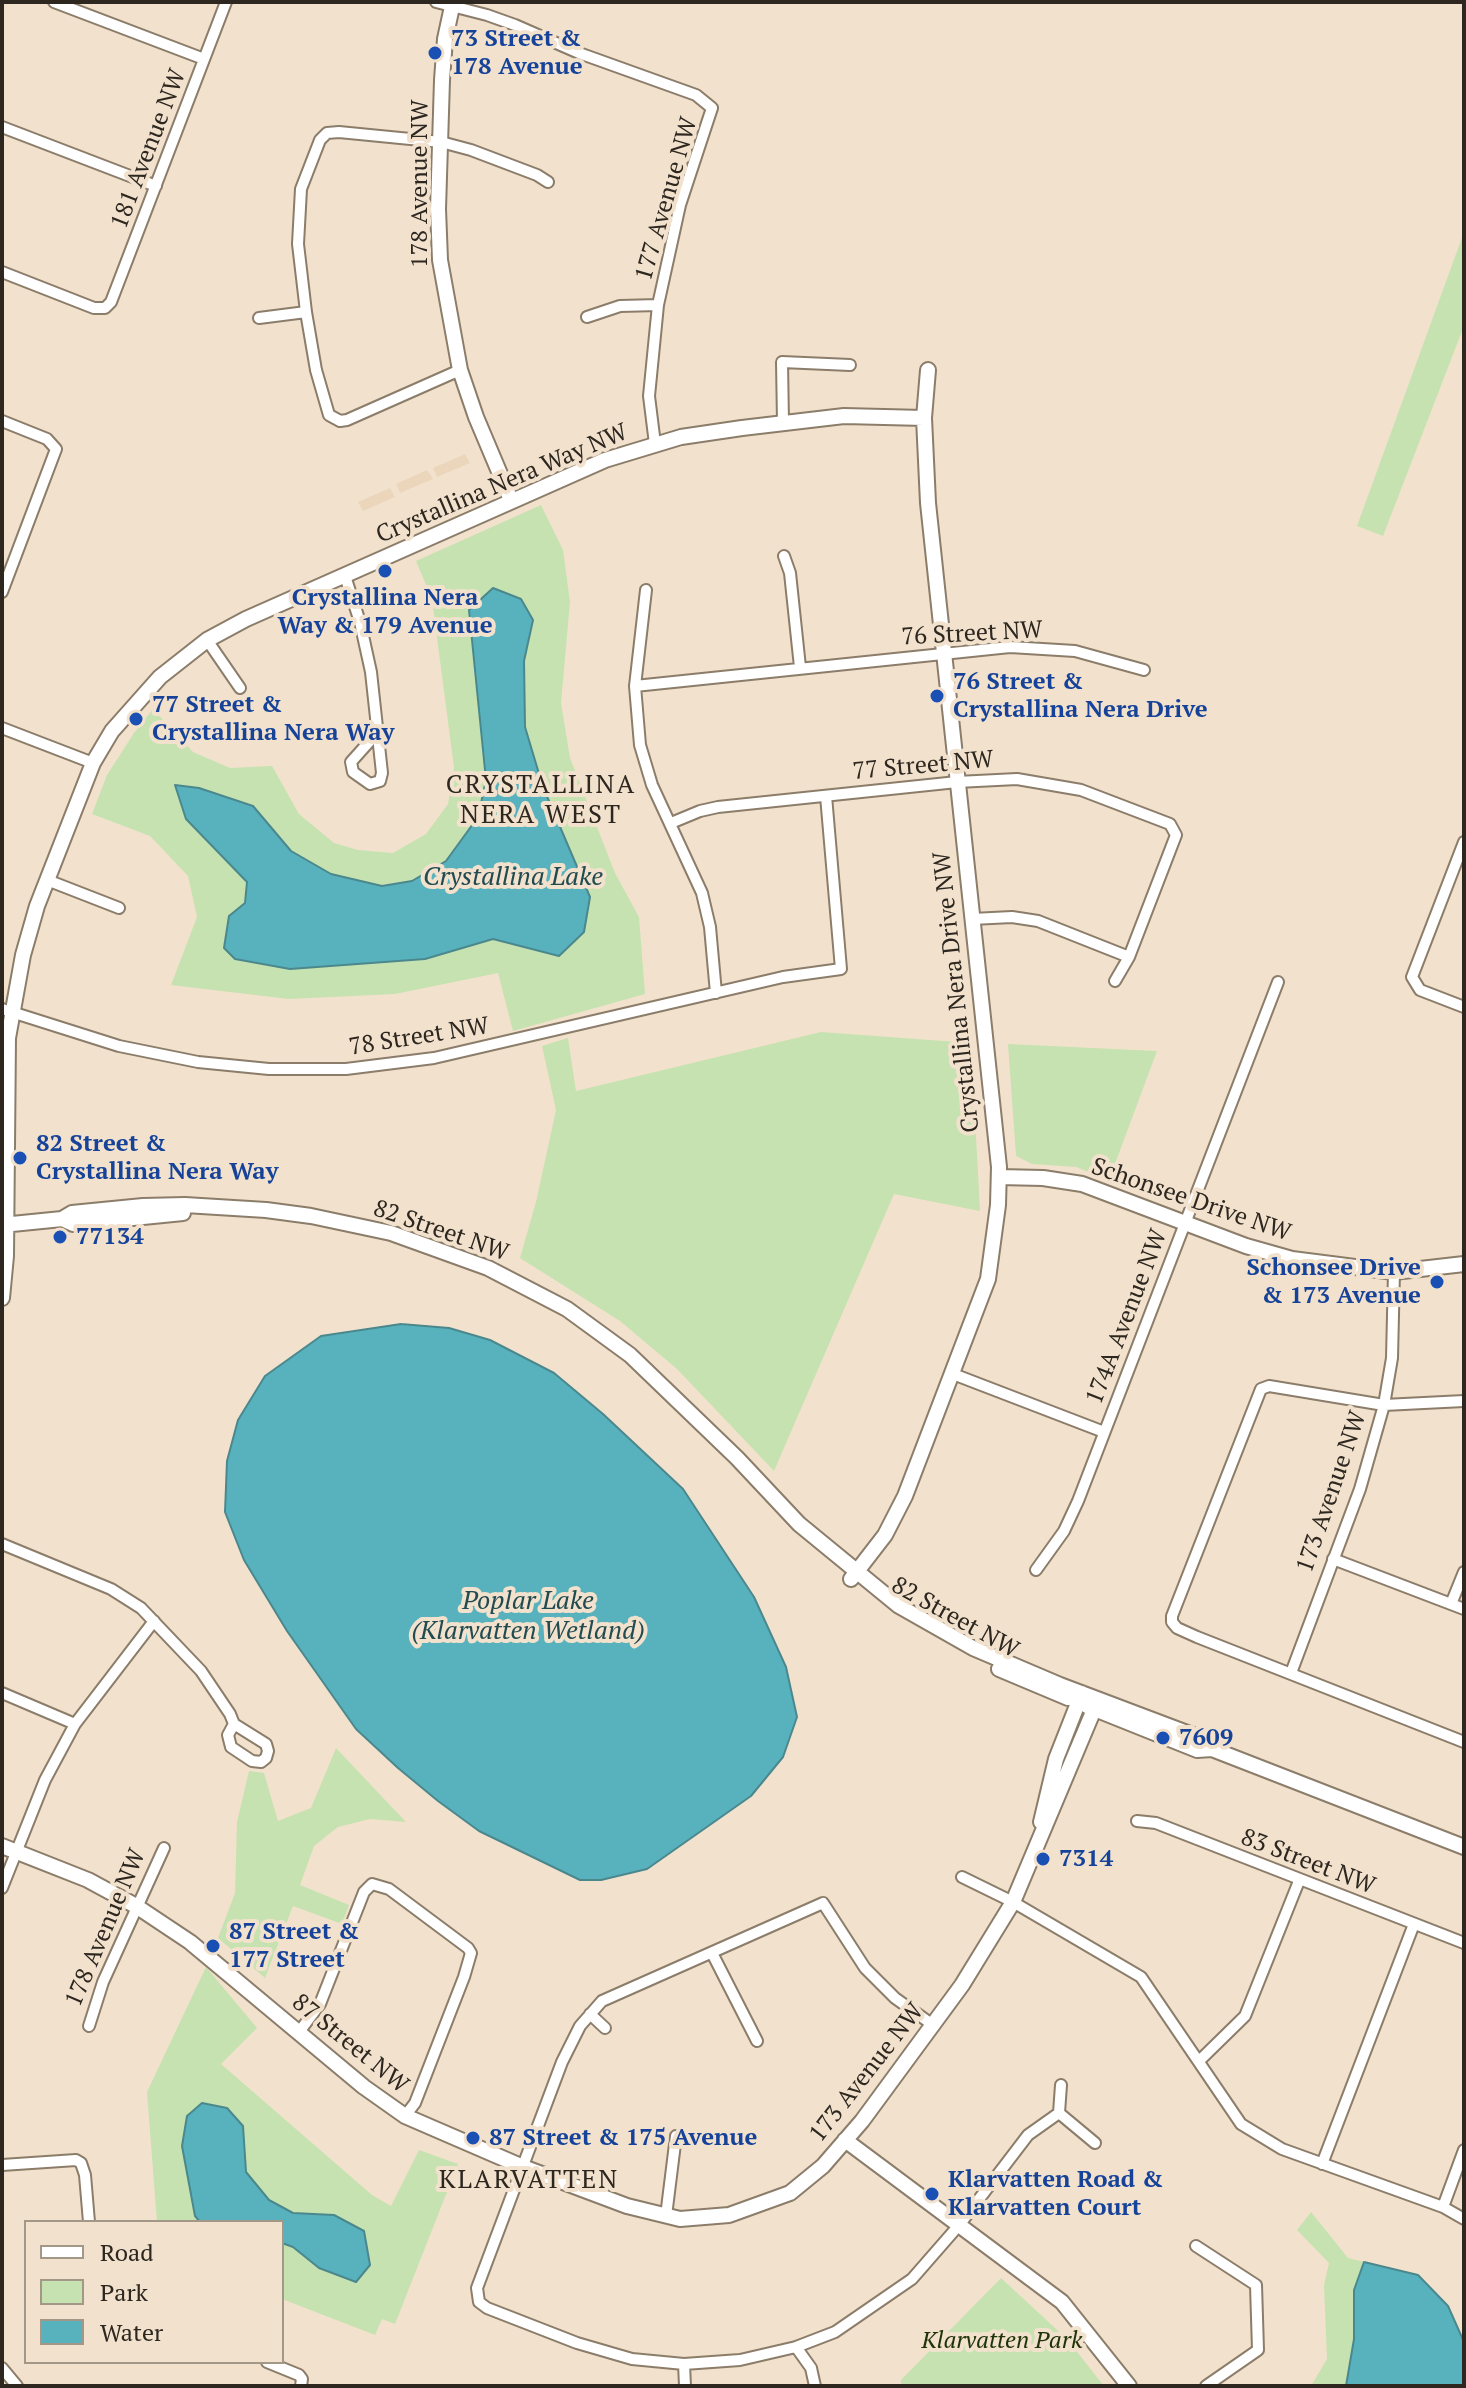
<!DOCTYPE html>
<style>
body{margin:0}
#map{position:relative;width:1466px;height:2388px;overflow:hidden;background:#f2e2cd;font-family:"PT Serif",serif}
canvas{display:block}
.frame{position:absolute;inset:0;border:4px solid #2d2720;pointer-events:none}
.legend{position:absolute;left:24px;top:2220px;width:260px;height:144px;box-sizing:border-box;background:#f2e2cd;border:2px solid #a39788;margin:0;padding:10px 14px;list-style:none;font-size:24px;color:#2d2720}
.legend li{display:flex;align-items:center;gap:16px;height:40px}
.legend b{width:40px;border:2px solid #a39788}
</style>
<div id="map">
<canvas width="1466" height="2388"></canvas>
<div class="frame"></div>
<ul class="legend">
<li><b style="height:10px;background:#fff"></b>Road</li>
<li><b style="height:22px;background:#c6e2b0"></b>Park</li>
<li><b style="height:22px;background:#58b2bd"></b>Water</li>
</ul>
</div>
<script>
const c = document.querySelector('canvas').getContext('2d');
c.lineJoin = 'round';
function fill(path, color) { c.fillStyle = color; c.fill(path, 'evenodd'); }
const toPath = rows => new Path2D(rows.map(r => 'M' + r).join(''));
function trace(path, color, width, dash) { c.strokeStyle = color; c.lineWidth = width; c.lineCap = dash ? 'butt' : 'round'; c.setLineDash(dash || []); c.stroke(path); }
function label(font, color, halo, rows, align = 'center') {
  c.font = font + ' "PT Serif",serif'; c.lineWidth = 8; c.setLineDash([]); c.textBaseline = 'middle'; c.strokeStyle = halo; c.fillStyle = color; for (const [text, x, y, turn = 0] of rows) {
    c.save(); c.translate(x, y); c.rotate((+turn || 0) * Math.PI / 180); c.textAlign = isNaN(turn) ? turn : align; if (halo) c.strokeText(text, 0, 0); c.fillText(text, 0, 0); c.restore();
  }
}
fill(toPath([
 [465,454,470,463,437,477,433,468],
 [427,470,433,479,400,493,396,484],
 [390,488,395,497,363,511,358,502]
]), '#ebd6bb');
fill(toPath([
 [1464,232,1464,326,1383,536,1357,526],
 [541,505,563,550,570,602,561,703,570,758,615,873,639,917,645,994,513,1031,498,973,395,994,289,999,171,985,197,917,188,876,150,836,92,814,107,775,134,733,153,709,193,752,230,768,272,766,299,814,334,843,358,850,393,853,426,834,448,804,454,768,432,599,416,561],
 [821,1032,971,1043,980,1211,894,1194,774,1471,677,1369,620,1321,520,1258,536,1202,556,1110,542,1046,568,1038,576,1091],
 [1008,1044,1157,1051,1109,1180,1076,1167,1032,1164,1016,1156],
 [336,1748,406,1822,370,1819,338,1827,314,1846,300,1885,349,1905,342,1924,293,1906,265,1978,218,1938,235,1893,237,1822,249,1771,264,1773,278,1821,311,1808],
 [206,1967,257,2028,221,2064,372,2195,391,2206,419,2150,458,2164,395,2324,382,2319,375,2335,282,2299,282,2222,157,2222,147,2092],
 [1311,2212,1348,2258,1418,2275,1448,2306,1464,2342,1464,2386,1311,2386,1327,2359,1324,2285,1329,2263,1297,2230],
 [1001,2278,1067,2339,1104,2386,901,2386,901,2380]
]), '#c6e2b0');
const water = toPath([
 [493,588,521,599,533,620,524,661,525,727,543,787,590,897,584,932,559,956,493,939,425,959,290,969,235,959,224,948,229,916,245,903,247,882,186,819,175,785,199,788,253,806,291,851,331,874,382,886,412,881,446,861,478,817,486,780,469,610,493,588],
 [401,1324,449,1328,490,1340,554,1373,603,1414,683,1489,754,1597,786,1667,797,1717,783,1757,751,1796,647,1869,601,1880,580,1880,479,1831,438,1801,398,1768,356,1729,287,1631,244,1560,225,1512,227,1461,238,1420,265,1376,321,1336,401,1324],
 [202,2103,227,2108,243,2126,246,2172,269,2200,293,2213,334,2215,364,2231,370,2265,356,2282,319,2268,293,2247,282,2243,282,2222,200,2222,195,2216,182,2146,187,2116,202,2103],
 [1364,2262,1418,2275,1448,2306,1464,2342,1464,2386,1346,2386,1354,2339,1354,2290,1364,2262]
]);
fill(water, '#58b2bd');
trace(water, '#4b888e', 2);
const street = toPath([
 [54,2,204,59],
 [436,2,487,15,515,25,579,53,696,95,712,108,680,205,658,305,649,396,655,444],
 [2,127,156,186],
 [2,272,94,308,105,308,111,302,226,2],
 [587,317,620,306,658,305],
 [259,318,306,312],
 [460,370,347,420,340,421,329,415,316,370,306,312,298,244,301,189,320,140,327,133,339,132,441,142,471,150,537,175,548,182],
 [2,421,47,439,56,449,2,592],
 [783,422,782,362,850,365],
 [784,556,790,573,800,667],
 [345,576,360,622,371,672,382,773,380,781,370,784,353,772,351,762,377,733],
 [646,590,635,686,640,745,652,785,702,893,710,927,716,993],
 [207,640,240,688],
 [635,686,1010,647,1075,651,1144,670],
 [2,728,93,763],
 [671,823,700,811,718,807,957,782,1017,779,1081,790,1170,824,1176,835,1129,957,1115,981],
 [1464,842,1412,977,1420,990,1464,1007],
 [47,880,119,908],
 [972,919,1012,917,1038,921,1129,957],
 [2,1009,119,1046,198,1062,269,1069,346,1069,434,1058,783,977,841,969,826,796],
 [953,1374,1104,1432],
 [1464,1401,1384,1405,1269,1386,1261,1389,1172,1616,1172,1622,1177,1628,1197,1637,1464,1742],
 [2,1544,111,1589,141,1608,201,1671,230,1714,234,1724,228,1735,231,1747,252,1761,261,1762,266,1758,268,1751,266,1744,234,1724],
 [1333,1559,1464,1609],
 [1036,1570,1064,1531,1078,1501,1278,982],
 [1451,1604,1464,1572],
 [1291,1673,1360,1489,1384,1405,1392,1358,1394,1272],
 [2,1693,75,1724],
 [1137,1821,1156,1823,1464,1943],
 [962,1877,1013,1902,1141,1977,1241,2124,1282,2149,1443,2207,1464,2219],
 [2,1888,45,1780,75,1724,154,1621],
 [712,1953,757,2041],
 [590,2014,605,2028],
 [933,2025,895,1998,865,1968,823,1903,602,2001,580,2026,562,2062,477,2288,479,2302,487,2308,577,2343,632,2359,684,2364,740,2360,796,2347,835,2332,912,2279,960,2224,1028,2135,1059,2113],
 [89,2026,103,1982,164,1848],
 [299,2032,320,2004,364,1892,372,1884,389,1889,468,1948,471,1953,464,1977,415,2103,405,2116],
 [1199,2061,1245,2016,1299,1881],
 [1061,2085,1059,2113,1095,2143],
 [1322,2164,1414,1924],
 [2,2165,76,2160,81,2163,85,2175,89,2222],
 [1443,2207,1464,2150],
 [666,2216,676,2136],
 [1196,2246,1256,2285,1258,2350,1206,2386],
 [796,2347,811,2368,815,2386],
 [267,2362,299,2375,302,2379,301,2386],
 [684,2364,685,2386],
 [2,2368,17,2386]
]);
const secondary = toPath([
 [453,2,445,39,442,80,438,209,440,260,460,370,476,417,511,500],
 [999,1177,1043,1178,1082,1184,1246,1246,1292,1259,1394,1272,1464,1264],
 [62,1219,73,1224,183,1213],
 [2,1225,62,1219,72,1213,143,1206,185,1205,266,1210,311,1216,391,1233,488,1268,567,1309,630,1355,737,1458,799,1524,899,1606,973,1648,1060,1685,1203,1739,1212,1749],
 [2,1298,6,1256,8,1038,23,955,37,906,93,763,112,731,160,677,207,640,246,619,605,460,681,437,742,428,844,416,924,418],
 [851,1579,885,1535,905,1496,988,1279,998,1205,999,1167,928,503,924,418,928,370],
 [999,1669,1068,1698],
 [1087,1706,1197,1750,1212,1749,1464,1847],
 [1041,1822,1056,1759,1082,1693],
 [2,1846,88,1880,136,1906,190,1942,364,2087,405,2116,523,2167,627,2206,680,2219,729,2215,790,2193,823,2166,862,2121,962,1985,1013,1902,1098,1700],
 [845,2140,1062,2302,1129,2386]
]);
trace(street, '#8b7d6a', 14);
trace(secondary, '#8b7d6a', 18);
trace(street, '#fff', 10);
trace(secondary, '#fff', 14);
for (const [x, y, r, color] of [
 [435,53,8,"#1a4fb4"],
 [385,571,8,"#1a4fb4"],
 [937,696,8,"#1a4fb4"],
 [136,719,8,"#1a4fb4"],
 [20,1158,8,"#1a4fb4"],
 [60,1237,8,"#1a4fb4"],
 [1437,1282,8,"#1a4fb4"],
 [1163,1738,8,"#1a4fb4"],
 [1043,1859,8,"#1a4fb4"],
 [213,1946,8,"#1a4fb4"],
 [473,2138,8,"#1a4fb4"],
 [932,2194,8,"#1a4fb4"]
]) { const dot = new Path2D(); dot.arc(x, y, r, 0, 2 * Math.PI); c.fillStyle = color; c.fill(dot); trace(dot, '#f2e2cd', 3); }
label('bold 24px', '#164399', '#f2e2cd', [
 ["73 Street &",451,39],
 ["178 Avenue",451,67],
 ["Crystallina Nera",385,598,"center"],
 ["Way & 179 Avenue",385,626,"center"],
 ["76 Street &",953,682],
 ["Crystallina Nera Drive",953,710],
 ["77 Street &",152,705],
 ["Crystallina Nera Way",152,733],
 ["82 Street &",36,1144],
 ["Crystallina Nera Way",36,1172],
 ["77134",76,1237],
 ["Schonsee Drive",1421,1268,"right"],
 ["& 173 Avenue",1421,1296,"right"],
 ["7609",1179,1738],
 ["7314",1059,1859],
 ["87 Street &",229,1932],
 ["177 Street",229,1960],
 ["87 Street & 175 Avenue",489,2138],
 ["Klarvatten Road &",948,2180],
 ["Klarvatten Court",948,2208]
], 'left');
label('24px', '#2d2720', '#f2e2cd', [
 ["181 Avenue NW",149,149,-69],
 ["178 Avenue NW",420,184,-90],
 ["177 Avenue NW",667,199,-74],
 ["Crystallina Nera Way NW",502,484,-23],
 ["76 Street NW",972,634,-3],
 ["77 Street NW",923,766,-5],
 ["Crystallina Nera Drive NW",957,992,-96],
 ["78 Street NW",419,1037,-9],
 ["Schonsee Drive NW",1191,1200,19],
 ["82 Street NW",441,1231,19],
 ["174A Avenue NW",1127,1317,-69],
 ["173 Avenue NW",1332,1492,-71],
 ["82 Street NW",955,1618,29],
 ["83 Street NW",1308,1862,21],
 ["178 Avenue NW",106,1928,-67],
 ["87 Street NW",350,2044,39],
 ["173 Avenue NW",867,2073,-52]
]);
label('italic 24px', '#1f3309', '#f2e2cd', [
 ["Klarvatten Park",1002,2341]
]);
c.letterSpacing = '2px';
label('26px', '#2d2720', '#f2e2cd', [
 ["CRYSTALLINA",541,786],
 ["NERA WEST",541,816],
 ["KLARVATTEN",529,2181]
]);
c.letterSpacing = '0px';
label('italic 26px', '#214b50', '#f2e2cd', [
 ["Crystallina Lake",513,878],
 ["Poplar Lake",528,1602],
 ["(Klarvatten Wetland)",528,1632]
]);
</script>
